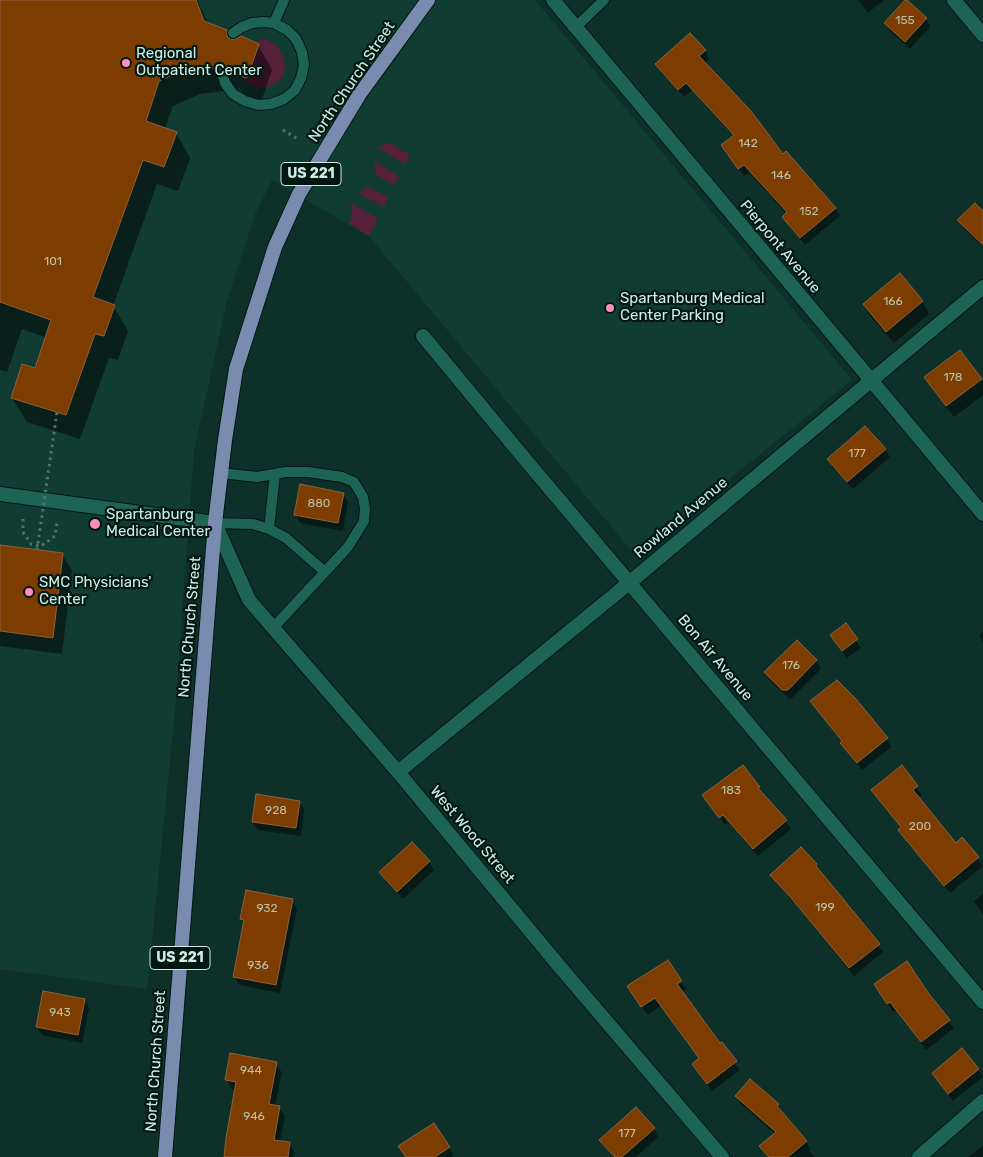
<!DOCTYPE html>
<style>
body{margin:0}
canvas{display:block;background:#0d3128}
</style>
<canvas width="983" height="1157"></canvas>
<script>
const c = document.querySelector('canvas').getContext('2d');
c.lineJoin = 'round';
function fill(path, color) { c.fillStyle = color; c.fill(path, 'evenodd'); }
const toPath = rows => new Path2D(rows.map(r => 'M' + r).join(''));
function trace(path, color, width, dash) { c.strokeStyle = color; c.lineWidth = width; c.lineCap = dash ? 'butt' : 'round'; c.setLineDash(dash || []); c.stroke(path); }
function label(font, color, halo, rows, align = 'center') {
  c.font = font + ' Rubik,sans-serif'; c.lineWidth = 4.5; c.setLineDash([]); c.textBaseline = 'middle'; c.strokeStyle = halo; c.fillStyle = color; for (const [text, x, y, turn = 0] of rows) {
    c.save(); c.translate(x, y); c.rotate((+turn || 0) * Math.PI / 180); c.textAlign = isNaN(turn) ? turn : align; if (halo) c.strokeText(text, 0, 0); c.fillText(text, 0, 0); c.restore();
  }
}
fill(toPath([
 [0,0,535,0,852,380,635,555,369,236,272,180,255,214,227,301,194,451,175,710,147,989,0,969]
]), '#113c32');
fill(toPath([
 [265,39,276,45,283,55,285,66,284,74,279,81,269,87,258,88,246,83,242,76,247,77,258,44,253,42],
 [388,142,410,155,405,164,378,148],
 [374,161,399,176,394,185,376,175],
 [368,187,388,197,384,207,358,193],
 [350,203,378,218,369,236,349,224,352,214]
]), '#572039');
fill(toPath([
 [0,0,197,0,209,25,226,31,231,41,258,45,272,70,261,102,245,97,240,89,237,88,230,90,229,93,224,91,200,94,173,106,165,129,176,133,190,158,178,191,157,184,113,306,128,331,118,360,109,358,80,439,27,422,12,398,36,370,47,338,22,329,7,372,0,370],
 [858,0,884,0,868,13],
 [926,19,930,27,910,49,890,31,886,23],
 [690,34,705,51,709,59,704,64,782,156,835,208,840,216,805,245,788,225,784,217,787,214,749,173,744,176,727,153,734,136,692,90,684,97,661,72,656,64],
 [983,212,983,247,963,228,959,220],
 [922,301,929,314,894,343,871,317,864,304],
 [926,378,981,379,983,383,983,395,954,417,933,390],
 [885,449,890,457,853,489,833,468,829,460],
 [343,494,348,502,343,531,300,523,296,515],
 [0,546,62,554,72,570,62,654,0,646],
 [846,625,861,648,847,658,836,643],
 [983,632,983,642,979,635],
 [797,641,816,661,821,669,790,700,770,680,766,672],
 [812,702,887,739,891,747,862,770],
 [902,767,922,795,918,798,956,844,962,839,983,866,950,893,905,838,902,829,873,790],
 [759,787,791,829,758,856,728,822,725,825,709,804],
 [300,802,304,810,301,836,258,830,253,822],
 [429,862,434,870,403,899,386,881,381,873],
 [816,865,883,952,854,976,798,907,776,883,772,876],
 [983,894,983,914,974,901],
 [292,901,297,909,280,993,239,985,235,977,245,924,242,919],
 [681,981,686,989,681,992,740,1070,712,1091,693,1064,700,1059,661,1006,647,1015,634,995],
 [880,992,928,995,954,1028,926,1050,896,1010,893,1012],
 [84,1000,89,1008,82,1043,42,1035,37,1027],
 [276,1063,282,1073,275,1106,279,1107,285,1117,280,1142,289,1143,295,1153,294,1157,225,1157,235,1090,232,1089,227,1080],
 [978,1069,983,1077,953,1101,933,1073],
 [736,1096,778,1105,782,1113,806,1142,811,1150,809,1151,815,1157,768,1157,761,1146,775,1134,741,1104],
 [434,1125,454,1156,451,1157,407,1157],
 [654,1129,658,1137,636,1157,614,1157,601,1140],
 [983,1146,983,1157,968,1157]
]), '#0007');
const building = toPath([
 [0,0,196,0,204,21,227,30,227,36,230,39,234,40,241,36,259,44,247,78,229,73,226,65,222,63,216,65,214,69,209,67,186,69,159,81,146,121,177,132,164,167,143,160,93,297,115,305,104,336,95,334,66,415,11,398,22,364,35,368,51,320,0,302,0,0],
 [905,0,907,0,927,18,905,42,884,23,905,0],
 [690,33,706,50,699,56,751,111,783,154,786,151,836,208,800,238,782,217,787,212,744,165,738,169,721,145,734,135,686,83,678,90,655,64,690,33],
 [975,203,983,211,983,245,957,220,975,203],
 [900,273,923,301,886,332,863,304,900,273],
 [960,350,982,379,946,406,924,377,960,350],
 [865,426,886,449,847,482,827,459,865,426],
 [300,484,344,493,338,523,294,515,300,484],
 [0,545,63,553,53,638,0,631,0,545],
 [846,623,858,639,842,651,830,635,846,623],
 [797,640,817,660,788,690,782,690,764,672,797,640],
 [837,680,856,699,888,738,857,763,840,743,842,741,810,701,837,680],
 [743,765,760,787,758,788,787,820,753,849,723,815,719,818,702,795,743,765],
 [902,765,918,786,913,790,956,843,962,837,979,857,944,886,898,830,901,827,871,790,902,765],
 [256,794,300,801,296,828,252,822,256,794],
 [412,842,430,861,397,892,379,872,412,842],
 [801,847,817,864,816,866,880,944,849,968,792,899,770,875,801,847],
 [246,890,293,899,276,985,233,977,244,920,240,919,246,890],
 [668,960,682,981,677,984,720,1043,722,1042,737,1061,707,1084,692,1064,699,1058,655,998,641,1007,627,986,668,960],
 [907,961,929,994,950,1020,921,1042,890,1002,887,1004,874,984,907,961],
 [43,991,85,999,78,1035,36,1027,43,991],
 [962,1048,979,1069,948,1094,932,1073,962,1048],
 [230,1053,277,1062,269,1104,280,1106,274,1140,290,1142,288,1157,224,1157,226,1138,236,1082,225,1080,230,1053],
 [750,1079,779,1104,777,1106,807,1141,788,1157,769,1157,759,1146,776,1132,735,1096,750,1079],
 [636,1107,655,1128,622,1157,615,1157,599,1140,636,1107],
 [434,1123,450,1147,435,1157,406,1157,398,1146,434,1123]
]);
fill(building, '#7e3d00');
trace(building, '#8d6041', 1);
const service = toPath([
 [274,23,284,0],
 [576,27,604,0],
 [221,70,225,83,233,94,245,101,258,105,271,104,284,99,295,90,301,78,304,65,302,52,296,39,287,30,274,23,263,22,252,23,242,27,233,33],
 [221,473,257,477,286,472,308,472,342,477,354,482,363,497,365,509,364,521,348,547,273,628],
 [215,523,253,524,269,529,286,538,325,572],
 [269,529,275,474]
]);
const minor = toPath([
 [553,0,983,514],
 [954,0,983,35],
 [423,336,524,458,983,1002],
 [398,772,629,583,983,287],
 [919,1157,983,1101]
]);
const tertiary = toPath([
 [0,494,215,523,249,600,398,772,560,967,722,1157]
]);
const primary = toPath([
 [165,1157,215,523,225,440,236,369,275,247,299,194,359,95,428,0]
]);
trace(service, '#031712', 12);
trace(minor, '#031712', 16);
trace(tertiary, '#031712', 16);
trace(primary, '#031712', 16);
trace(toPath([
 [283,130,298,139],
 [23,519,23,532,31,544,41,546,55,536,57,523]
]), '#51746b', 3, [2.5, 4]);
trace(service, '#1e6454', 10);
trace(minor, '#1e6454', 14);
trace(tertiary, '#1e6454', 14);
trace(primary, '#798cb0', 14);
trace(toPath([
 [37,550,57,412]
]), '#51746b', 3, [2.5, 4]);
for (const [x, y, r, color] of [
 [126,63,5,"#fe8ebe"],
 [610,308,5,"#fe8ebe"],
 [95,524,6,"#fe8ebe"],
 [29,592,5,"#fe8ebe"]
]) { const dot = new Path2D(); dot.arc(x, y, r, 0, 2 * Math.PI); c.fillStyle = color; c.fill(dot); trace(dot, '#001811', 2); }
label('12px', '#b8c1aa', null, [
 ["155",905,21],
 ["142",748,144],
 ["146",781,176],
 ["152",809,212],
 ["101",53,262],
 ["166",893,302],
 ["178",953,378],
 ["177",857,454],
 ["880",319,504],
 ["176",791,666],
 ["183",731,791],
 ["928",276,811],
 ["200",920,827],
 ["199",825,908],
 ["932",267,909],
 ["936",258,966],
 ["943",60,1013],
 ["944",251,1071],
 ["946",254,1117],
 ["177",627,1134]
]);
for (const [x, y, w] of [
 [311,174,60],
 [180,958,60]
]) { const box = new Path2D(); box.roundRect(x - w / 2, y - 11.5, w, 23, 4); c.fillStyle = '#001811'; c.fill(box); trace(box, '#ccede3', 1); }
label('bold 14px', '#ccede3', null, [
 ["US 221",311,174],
 ["US 221",180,958]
]);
label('15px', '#ccede3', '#001811', [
 ["Regional",136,54],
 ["Outpatient Center",136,71],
 ["Spartanburg Medical",620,299],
 ["Center Parking",620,316],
 ["Spartanburg",106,515],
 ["Medical Center",106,532],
 ["SMC Physicians'",39,583],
 ["Center",39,600]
], 'left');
label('15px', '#ccede3', '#001811', [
 ["North Church Street",352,82,-56],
 ["Pierpont Avenue",780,247,50],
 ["Rowland Avenue",681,518,-40],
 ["North Church Street",190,627,-85],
 ["Bon Air Avenue",715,658,50],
 ["West Wood Street",472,835,50],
 ["North Church Street",156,1061,-86]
]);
</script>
